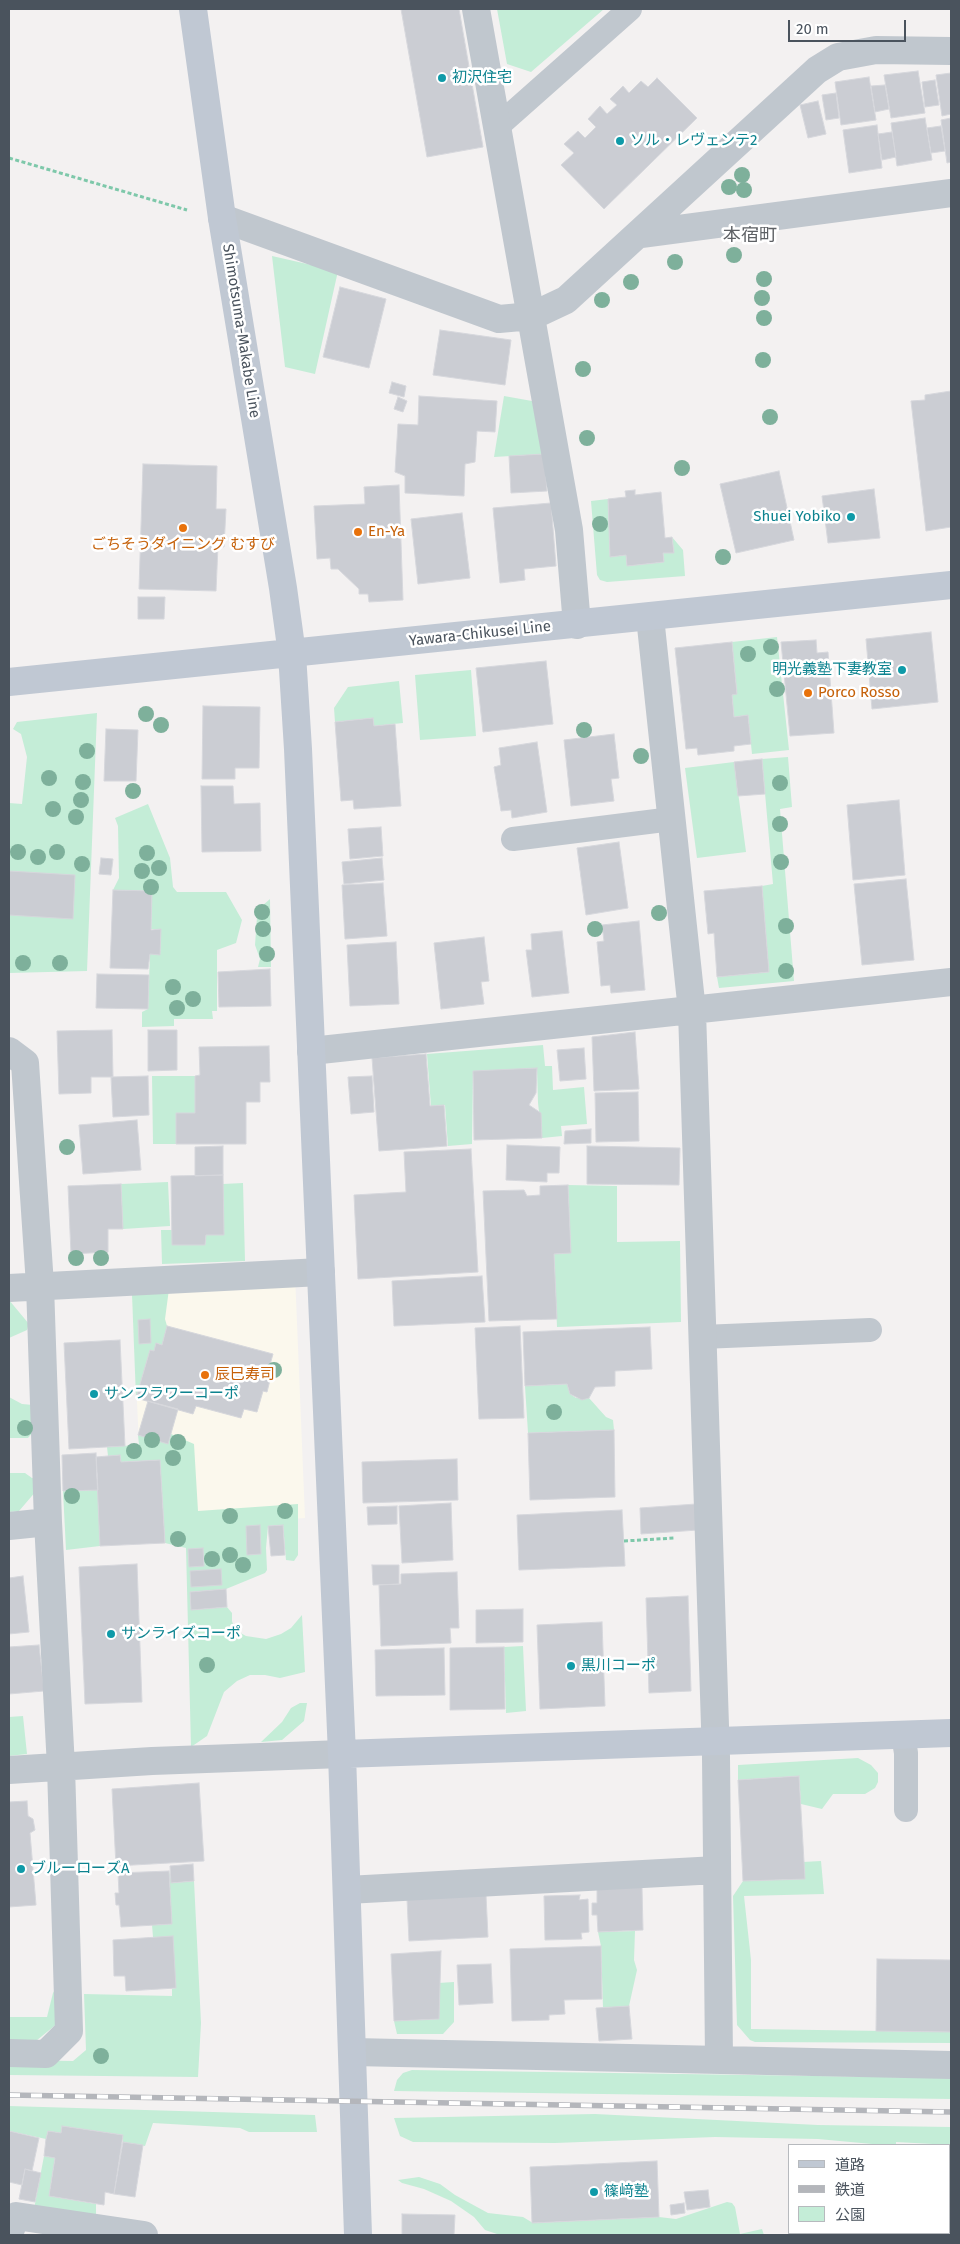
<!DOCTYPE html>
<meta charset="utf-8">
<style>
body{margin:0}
#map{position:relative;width:960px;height:2244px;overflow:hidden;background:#f3f1f1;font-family:"Fira Sans","Noto Sans JP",sans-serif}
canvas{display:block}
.frame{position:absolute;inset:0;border:10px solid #4a535d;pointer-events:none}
.legend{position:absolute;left:788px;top:2144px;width:162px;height:90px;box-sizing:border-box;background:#fff;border:1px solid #b7babe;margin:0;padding:6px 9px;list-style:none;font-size:15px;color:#4a535d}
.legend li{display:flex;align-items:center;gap:10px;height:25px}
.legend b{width:25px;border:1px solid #b7babe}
.scale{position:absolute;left:788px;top:20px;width:118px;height:22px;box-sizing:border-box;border:2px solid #4a535d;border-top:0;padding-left:6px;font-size:15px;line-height:18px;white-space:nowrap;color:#4a535d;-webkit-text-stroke:4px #fff;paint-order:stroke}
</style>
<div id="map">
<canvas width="960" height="2244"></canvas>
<div class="frame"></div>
<ul class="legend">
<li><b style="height:6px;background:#c0c8d3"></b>道路</li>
<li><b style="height:6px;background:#b4b6bb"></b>鉄道</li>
<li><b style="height:14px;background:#c4edd7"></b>公園</li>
</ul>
<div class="scale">20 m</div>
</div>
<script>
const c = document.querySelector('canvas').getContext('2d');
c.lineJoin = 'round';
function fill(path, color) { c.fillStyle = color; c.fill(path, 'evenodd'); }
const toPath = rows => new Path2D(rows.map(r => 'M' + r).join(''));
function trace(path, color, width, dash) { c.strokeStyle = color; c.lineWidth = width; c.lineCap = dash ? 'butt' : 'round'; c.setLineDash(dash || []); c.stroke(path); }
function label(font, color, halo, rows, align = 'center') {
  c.font = font + ' "Fira Sans","Noto Sans JP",sans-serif'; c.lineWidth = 5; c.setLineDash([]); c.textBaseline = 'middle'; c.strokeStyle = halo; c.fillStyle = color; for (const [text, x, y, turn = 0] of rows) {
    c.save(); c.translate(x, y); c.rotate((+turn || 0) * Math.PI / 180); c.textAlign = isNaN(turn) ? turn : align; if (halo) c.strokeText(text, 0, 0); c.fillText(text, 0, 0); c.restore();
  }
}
fill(toPath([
 [295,1274,305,1518,187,1526,182,1454,139,1445,132,1295]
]), '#fbf8ed');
fill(toPath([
 [497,9,604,9,531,72,507,64],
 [272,256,338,271,315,374,285,367],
 [504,396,532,401,544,454,494,457],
 [608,499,610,557,626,555,627,566,664,562,663,553,674,552,672,537,683,550,685,576,607,582,600,580,597,575,591,501],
 [777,637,789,750,752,754,748,715,734,717,732,695,737,693,732,642],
 [471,670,476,736,420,740,415,675],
 [399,681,403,723,374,726,373,718,335,722,334,708,348,687],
 [97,713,87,971,9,973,9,803,22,804,27,757,21,734,13,729,17,722],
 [788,757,792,807,780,809,794,981,719,988,717,977,769,972,762,886,773,884,762,759],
 [734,762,746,852,697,858,685,768],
 [148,804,170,858,173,887,177,892,226,892,242,920,236,943,217,950,217,1011,212,1011,213,1019,174,1019,174,1026,142,1027,142,1012,148,1009,150,954,160,954,161,929,151,929,152,891,113,890,119,878,118,826,115,818],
 [270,899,271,967,258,967,260,959,255,945,257,917,262,906],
 [543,1045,545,1066,552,1066,553,1090,584,1087,587,1124,561,1126,562,1136,542,1138,538,1103,537,1068,473,1074,472,1144,448,1146,445,1105,431,1106,427,1054],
 [152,1076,195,1076,195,1113,176,1113,176,1144,153,1144],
 [168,1182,170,1226,123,1229,121,1184],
 [243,1183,245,1261,162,1264,161,1230,172,1230,172,1245,205,1245,206,1235,223,1235,223,1184],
 [568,1185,617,1186,617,1242,680,1241,681,1322,557,1327,554,1254,571,1252],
 [169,1289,165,1319,167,1326,162,1345,157,1343,154,1351,150,1350,136,1398,132,1295],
 [9,1300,29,1324,27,1330,9,1338],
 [567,1384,570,1394,576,1398,589,1398,606,1417,613,1420,614,1430,528,1433,525,1386],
 [9,1397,22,1404,33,1405,34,1431,28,1438,9,1438],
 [171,1434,194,1444,198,1511,298,1504,298,1555,294,1561,286,1560,283,1525,268,1526,266,1548,267,1570,265,1573,226,1589,190,1592,191,1610,227,1607,232,1613,232,1621,235,1630,246,1636,266,1639,281,1634,291,1628,302,1615,305,1672,280,1678,265,1675,250,1675,237,1681,224,1692,207,1736,191,1747,186,1548,165,1543,160,1460,121,1462,120,1455,108,1456,107,1447,139,1445,138,1435],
 [9,1473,25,1473,32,1478,37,1477,37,1490,19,1511,9,1512],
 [98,1490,100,1546,66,1550,63,1491],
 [523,1646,526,1711,506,1713,504,1647],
 [300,1703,307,1703,304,1721,282,1740,261,1742,282,1722,291,1708],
 [23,1716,27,1754,9,1756,9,1717],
 [858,1758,871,1765,878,1773,878,1782,875,1788,865,1794,833,1794,822,1809,801,1804,799,1776,738,1780,738,1765],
 [821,1861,824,1894,744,1896,751,1960,751,2029,951,2032,951,2043,755,2042,750,2040,737,2025,733,1896,743,1881,804,1879,803,1862],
 [169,1871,172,1883,194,1881,201,2023,198,2077,9,2075,9,2060,73,2061,86,2050,84,1994,172,1996,172,1989,176,1988,153,1937,152,1925,172,1924],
 [635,1931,634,1960,637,1970,629,2006,603,2008,601,1946,598,1932],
 [454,1982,454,2022,443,2034,397,2034,394,2021,439,2019,438,1983],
 [57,1986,58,2023,31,2045,9,2044,9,2017,47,2017,53,1993],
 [412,2070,951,2078,951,2099,394,2091,397,2080,403,2073],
 [9,2106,315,2115,317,2132,249,2132,240,2128,153,2123,145,2146,123,2142,123,2135,62,2126,61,2133,48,2131,46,2139,9,2131],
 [595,2114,818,2125,951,2127,951,2145,896,2142,896,2145,883,2145,818,2139,715,2137,555,2143,413,2142,400,2136,394,2118],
 [44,2156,55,2158,49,2196,96,2204,96,2217,34,2209],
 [419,2177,440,2184,455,2195,488,2213,523,2217,533,2223,659,2217,676,2219,727,2202,732,2203,735,2207,740,2234,762,2229,764,2235,500,2235,485,2230,474,2217,451,2201,424,2189,402,2183,398,2180]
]), '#c4edd7');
const building = toPath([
 [401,9,459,9,483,147,427,157,401,9],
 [918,71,925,113,891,118,884,75,918,71],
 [951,73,951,114,942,116,936,75,951,73],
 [869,77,876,120,841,125,835,82,869,77],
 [657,78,697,118,604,209,561,165,574,153,564,144,578,131,585,138,596,127,588,119,600,106,607,114,617,105,610,99,623,86,629,93,641,81,648,87,657,78],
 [935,80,939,105,925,107,922,82,935,80],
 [885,85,889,109,875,112,871,86,885,85],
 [836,93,839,118,826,120,822,95,836,93],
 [818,101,826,134,808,138,800,105,818,101],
 [925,118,932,160,897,166,891,123,925,118],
 [951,118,951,162,947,163,941,120,951,118],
 [877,125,882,168,849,173,843,130,877,125],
 [941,126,945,151,931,153,927,128,941,126],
 [892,132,896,157,882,160,878,134,892,132],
 [340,287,386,299,369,368,323,357,340,287],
 [440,330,511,340,505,385,433,375,440,330],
 [392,382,406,386,404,397,389,393,392,382],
 [951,391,951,527,926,531,911,401,925,400,925,395,951,391],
 [419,396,497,401,495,432,477,431,475,462,465,464,464,496,405,493,405,476,395,472,398,424,418,425,419,396],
 [398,397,407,401,403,412,394,409,398,397],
 [544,454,547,491,511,493,509,456,544,454],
 [143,464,217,466,216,509,226,509,224,547,218,546,216,591,139,589,143,464],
 [779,471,794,540,736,553,720,484,779,471],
 [399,485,403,600,369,602,368,594,359,594,359,589,338,569,331,569,330,558,317,559,314,506,365,504,364,487,399,485],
 [874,489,880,538,828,543,822,496,874,489],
 [635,490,635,495,661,492,665,538,672,537,674,553,663,553,664,562,627,566,626,555,610,557,608,499,626,497,625,491,635,490],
 [551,503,556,566,524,569,525,580,500,583,493,508,551,503],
 [462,513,470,578,418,584,411,519,462,513],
 [138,597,165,597,164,619,138,619,138,597],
 [931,632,938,702,872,709,866,639,931,632],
 [816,640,817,653,828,652,834,733,790,736,781,642,816,640],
 [732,642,737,694,732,695,734,717,748,715,751,744,734,746,734,751,698,755,697,748,686,749,675,648,732,642],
 [546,661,553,724,483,732,476,668,546,661],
 [203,706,260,707,259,768,235,768,235,779,202,779,203,706],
 [373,718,374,726,395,724,401,806,354,809,353,800,341,801,335,722,373,718],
 [106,729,138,730,136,781,104,781,106,729],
 [614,734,619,778,611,779,614,801,571,806,564,740,614,734],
 [537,742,547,812,512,818,511,810,501,811,494,767,501,765,499,748,537,742],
 [762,759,765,794,738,796,734,762,762,759],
 [201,786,233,786,234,804,260,803,261,851,202,852,201,786],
 [899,800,905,875,853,880,847,805,899,800],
 [381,827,383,856,350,859,348,829,381,827],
 [619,842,628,908,586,915,577,848,619,842],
 [101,858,113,859,111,875,99,874,101,858],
 [382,858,384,880,344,884,342,862,382,858],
 [9,871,75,875,73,919,9,915,9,871],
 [906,879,914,960,862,965,854,884,906,879],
 [383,883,387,936,345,939,342,885,383,883],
 [762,886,769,972,717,977,714,933,708,934,704,891,762,886],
 [113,890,152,891,151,930,161,929,160,955,150,954,148,969,110,968,113,890],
 [639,921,645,990,611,993,610,985,601,986,597,942,604,941,602,925,639,921],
 [562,931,569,993,532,997,526,950,532,950,531,934,562,931],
 [484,937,489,981,481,982,484,1004,441,1009,434,943,484,937],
 [396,942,399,1004,350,1006,347,945,396,942],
 [270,969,271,1006,219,1007,218,972,270,969],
 [97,974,149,975,148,1009,96,1008,97,974],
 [112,1030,113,1077,91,1077,91,1093,59,1094,57,1031,112,1030],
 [148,1030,177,1030,177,1070,148,1071,148,1030],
 [635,1032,639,1089,594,1091,592,1037,635,1032],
 [269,1046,270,1082,260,1082,260,1102,246,1102,246,1144,176,1144,176,1113,195,1113,195,1076,200,1075,199,1047,269,1046],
 [584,1048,586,1079,560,1081,557,1050,584,1048],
 [426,1054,430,1106,444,1105,447,1146,379,1151,372,1058,426,1054],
 [537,1068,536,1093,529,1105,541,1113,542,1138,474,1140,473,1071,537,1068],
 [148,1076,149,1115,113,1117,111,1077,148,1076],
 [372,1076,374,1112,351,1114,348,1077,372,1076],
 [638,1092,639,1141,596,1142,595,1093,638,1092],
 [137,1120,141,1170,83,1174,79,1125,137,1120],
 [591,1129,591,1143,564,1144,565,1131,591,1129],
 [507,1145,560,1147,559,1173,547,1173,547,1182,506,1180,507,1145],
 [223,1146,223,1175,195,1176,195,1147,223,1146],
 [587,1146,680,1148,679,1185,587,1184,587,1146],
 [471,1149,478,1272,358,1279,354,1195,406,1192,404,1152,471,1149],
 [223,1175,224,1235,206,1235,205,1245,172,1245,171,1176,223,1175],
 [121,1184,123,1229,108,1229,108,1252,71,1254,68,1186,121,1184],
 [568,1185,571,1253,554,1254,557,1319,489,1321,483,1191,524,1190,527,1196,540,1195,540,1186,568,1185],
 [482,1276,485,1322,394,1326,392,1281,482,1276],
 [150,1319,151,1343,139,1344,138,1320,150,1319],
 [167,1326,273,1354,267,1375,271,1376,267,1392,263,1391,257,1412,244,1409,241,1418,196,1406,193,1414,136,1398,150,1350,154,1351,156,1343,162,1345,167,1326],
 [520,1326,524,1418,479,1419,475,1328,520,1326],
 [650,1327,652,1369,615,1371,615,1386,595,1387,589,1398,582,1400,570,1394,567,1384,525,1386,523,1332,650,1327],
 [120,1340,125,1446,69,1449,64,1343,120,1340],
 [148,1401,178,1409,168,1444,138,1435,148,1401],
 [614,1430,615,1497,530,1500,528,1433,614,1430],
 [96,1453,98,1490,63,1491,62,1455,96,1453],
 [120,1455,121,1462,160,1460,165,1543,100,1546,96,1457,120,1455],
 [457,1459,458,1500,363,1503,362,1462,457,1459],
 [451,1503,453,1560,402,1563,399,1506,451,1503],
 [696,1504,698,1530,641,1534,640,1508,696,1504],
 [397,1506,397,1524,368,1525,367,1507,397,1506],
 [622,1510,625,1566,519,1570,517,1515,622,1510],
 [260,1525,261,1554,247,1555,246,1526,260,1525],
 [283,1525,285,1555,271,1556,268,1526,283,1525],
 [203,1548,204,1566,189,1567,188,1549,203,1548],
 [137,1564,142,1702,85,1704,79,1567,137,1564],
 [372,1565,399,1565,399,1584,373,1585,372,1565],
 [221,1569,222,1585,191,1587,190,1571,221,1569],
 [457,1572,459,1628,450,1628,451,1643,381,1646,379,1585,401,1584,401,1574,457,1572],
 [23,1576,29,1632,9,1634,9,1578,23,1576],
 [226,1589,227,1607,191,1610,190,1592,226,1589],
 [688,1596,691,1691,649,1693,646,1598,688,1596],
 [523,1609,523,1642,476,1643,476,1610,523,1609],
 [602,1622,605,1706,540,1709,537,1625,602,1622],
 [39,1645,44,1691,9,1694,9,1647,39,1645],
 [504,1647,505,1709,450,1710,450,1648,504,1647],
 [444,1648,445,1695,376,1696,375,1650,444,1648],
 [799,1776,805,1879,743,1881,738,1780,799,1776],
 [199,1783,204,1861,116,1866,112,1789,199,1783],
 [27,1801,28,1816,33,1819,35,1830,30,1833,36,1905,9,1907,9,1802,27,1801],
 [193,1864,194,1881,171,1883,170,1866,193,1864],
 [169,1871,172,1924,121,1927,119,1905,116,1905,115,1893,119,1893,118,1873,169,1871],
 [642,1887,643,1930,598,1932,597,1915,592,1915,592,1903,597,1903,597,1889,642,1887],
 [486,1895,488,1937,409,1941,407,1899,486,1895],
 [580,1895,579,1900,588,1899,589,1932,581,1933,582,1939,545,1940,544,1896,580,1895],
 [173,1936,176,1988,126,1991,125,1976,114,1976,113,1940,173,1936],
 [601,1946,602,1999,564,2000,565,2014,549,2015,549,2020,512,2021,510,1949,601,1946],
 [441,1951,439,2019,394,2021,391,1954,441,1951],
 [877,1959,951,1960,951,2032,876,2031,877,1959],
 [491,1964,493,2003,459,2005,457,1965,491,1964],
 [629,2006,632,2039,599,2041,596,2008,629,2006],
 [62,2126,123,2135,114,2194,105,2192,104,2205,49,2196,55,2158,44,2156,46,2139,48,2131,61,2133,62,2126],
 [9,2131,39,2138,32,2171,25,2169,22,2185,9,2182,9,2131],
 [123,2142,143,2145,135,2197,114,2194,123,2142],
 [657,2161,659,2217,532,2223,530,2167,657,2161],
 [25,2169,41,2173,35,2202,19,2199,25,2169],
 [708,2190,710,2207,687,2210,684,2192,708,2190],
 [684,2203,685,2213,671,2215,670,2205,684,2203],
 [402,2214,455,2215,454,2235,402,2235,402,2214]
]);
fill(building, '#cbcdd3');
trace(building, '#d6d7dc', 1);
trace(toPath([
 [9,158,187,210],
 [624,1541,675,1538]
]), '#7ec8aa', 3, [4, 2.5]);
trace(toPath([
 [498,126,630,9],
 [513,839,672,819],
 [702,1337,870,1330],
 [903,1735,906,1753,906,1810]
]), '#c0c7ce', 24);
trace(toPath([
 [476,9,569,530,577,625],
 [222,218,499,319,532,316,566,300,817,70,838,57,876,50,951,51],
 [641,234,951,193],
 [650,617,692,1011,716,1757,719,2060],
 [9,1051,25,1063,40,1285,48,1522,61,1767,69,2031,46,2054,9,2053],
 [311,1051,951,982],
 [9,1288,321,1272],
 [9,1526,48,1522],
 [9,1770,152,1761,342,1754],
 [347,1890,717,1870],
 [353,2052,951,2065],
 [9,2234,16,2216,144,2235]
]), '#c0c7ce', 28);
trace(toPath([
 [193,9,222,218,283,588,292,654,298,749,342,1754,358,2235],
 [9,682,951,585],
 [342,1754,951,1733]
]), '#c0c8d3', 28);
const rail = toPath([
 [9,2095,951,2112]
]);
trace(rail, '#b4b6bb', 5.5);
trace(rail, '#fff', 4, [11]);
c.fillStyle = '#7eb09b';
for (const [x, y] of [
 [742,175],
 [729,187],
 [744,190],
 [734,255],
 [675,262],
 [764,279],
 [631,282],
 [762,298],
 [602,300],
 [764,318],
 [763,360],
 [583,369],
 [770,417],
 [587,438],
 [682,468],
 [600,524],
 [723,557],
 [771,647],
 [748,654],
 [777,689],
 [146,714],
 [161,725],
 [584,730],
 [87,751],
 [641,756],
 [49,778],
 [83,782],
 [780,783],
 [133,791],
 [81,800],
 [53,809],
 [76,817],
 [780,824],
 [18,852],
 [57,852],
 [147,853],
 [38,857],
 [781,862],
 [82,864],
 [159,868],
 [142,871],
 [151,887],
 [262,912],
 [659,913],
 [786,926],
 [263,929],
 [595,929],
 [267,954],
 [23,963],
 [60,963],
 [786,971],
 [173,987],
 [193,999],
 [177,1008],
 [67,1147],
 [76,1258],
 [101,1258],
 [274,1370],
 [554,1412],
 [25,1428],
 [152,1440],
 [178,1442],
 [134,1451],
 [173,1458],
 [72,1496],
 [285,1511],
 [230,1516],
 [178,1539],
 [230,1555],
 [212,1559],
 [243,1565],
 [207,1665],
 [101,2056]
]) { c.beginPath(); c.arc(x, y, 8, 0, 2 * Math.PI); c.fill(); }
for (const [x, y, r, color] of [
 [442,78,5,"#0f9aa8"],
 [620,141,5,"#0f9aa8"],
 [851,517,5,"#0f9aa8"],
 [183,528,5,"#e8710a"],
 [358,532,5,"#e8710a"],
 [902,670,5,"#0f9aa8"],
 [808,693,5,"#e8710a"],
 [205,1375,5,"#e8710a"],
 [94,1394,5,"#0f9aa8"],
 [111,1634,5,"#0f9aa8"],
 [571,1666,5,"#0f9aa8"],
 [21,1869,5,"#0f9aa8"],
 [594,2192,5,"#0f9aa8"]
]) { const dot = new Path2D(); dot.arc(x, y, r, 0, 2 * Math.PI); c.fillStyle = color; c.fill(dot); trace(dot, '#fff', 2); }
label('15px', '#0d838f', '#fff', [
 ["初沢住宅",452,78],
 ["ソル・レヴェンテ2",630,141],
 ["Shuei Yobiko",841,517,"right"],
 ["明光義塾下妻教室",892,670,"right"],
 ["サンフラワーコーポ",104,1394],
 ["サンライズコーポ",121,1634],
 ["黒川コーポ",581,1666],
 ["ブルーローズA",31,1869],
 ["篠﨑塾",604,2192]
], 'left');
label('15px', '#4a535d', '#fff', [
 ["Shimotsuma-Makabe Line",241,331,81],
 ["Yawara-Chikusei Line",480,634,-6]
]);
label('15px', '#c56008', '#fff', [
 ["En-Ya",368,532],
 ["ごちそうダイニング むすび",183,545,"center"],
 ["Porco Rosso",818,693],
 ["辰巳寿司",215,1375]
], 'left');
label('18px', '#5e6165', '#fff', [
 ["本宿町",750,236]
]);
</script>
